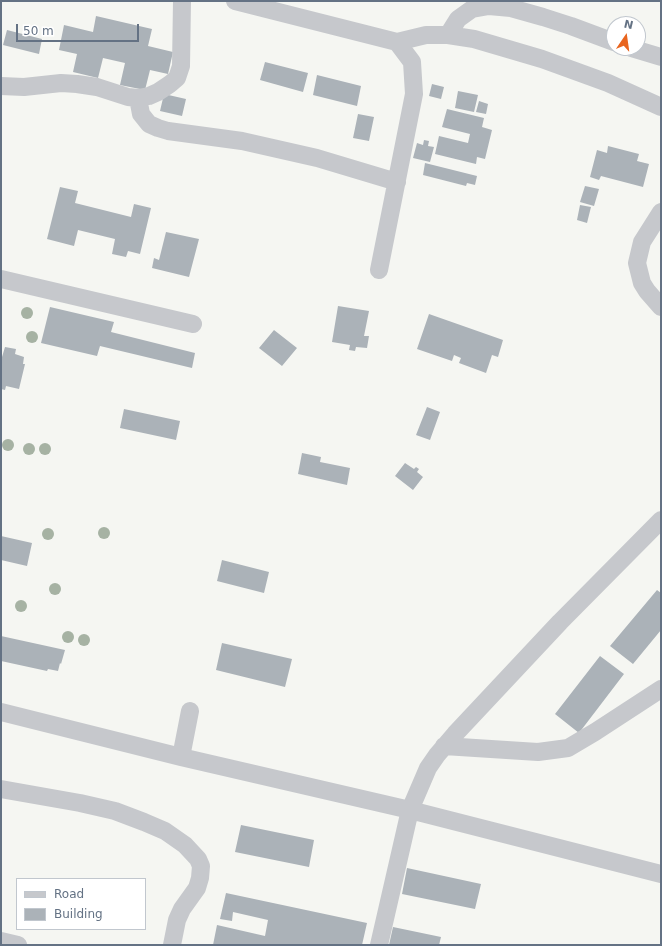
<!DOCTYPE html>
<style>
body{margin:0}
#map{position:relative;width:662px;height:946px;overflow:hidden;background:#f5f6f2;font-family:"DejaVu Sans",sans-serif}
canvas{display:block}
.frame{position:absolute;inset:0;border:2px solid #647284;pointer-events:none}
.legend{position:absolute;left:16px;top:878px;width:130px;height:52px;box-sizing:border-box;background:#fff;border:1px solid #c1c7ce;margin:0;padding:5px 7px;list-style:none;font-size:12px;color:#647284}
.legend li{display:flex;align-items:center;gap:8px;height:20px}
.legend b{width:20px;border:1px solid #c1c7ce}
.north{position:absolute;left:606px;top:16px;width:40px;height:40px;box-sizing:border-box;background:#fff;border:1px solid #c1c7ce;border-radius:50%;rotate:13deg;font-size:11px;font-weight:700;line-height:16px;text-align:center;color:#647284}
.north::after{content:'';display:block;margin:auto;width:14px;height:18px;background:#e9651f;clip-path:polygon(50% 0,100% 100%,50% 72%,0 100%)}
.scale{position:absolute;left:16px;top:24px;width:123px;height:18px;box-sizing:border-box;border:2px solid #647284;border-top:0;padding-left:5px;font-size:12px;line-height:14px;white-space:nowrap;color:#647284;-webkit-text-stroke:3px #fff;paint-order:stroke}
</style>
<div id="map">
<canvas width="662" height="946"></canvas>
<div class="frame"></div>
<ul class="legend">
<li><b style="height:5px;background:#c6c8cc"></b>Road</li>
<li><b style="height:11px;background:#abb2b8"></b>Building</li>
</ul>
<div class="north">N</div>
<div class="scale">50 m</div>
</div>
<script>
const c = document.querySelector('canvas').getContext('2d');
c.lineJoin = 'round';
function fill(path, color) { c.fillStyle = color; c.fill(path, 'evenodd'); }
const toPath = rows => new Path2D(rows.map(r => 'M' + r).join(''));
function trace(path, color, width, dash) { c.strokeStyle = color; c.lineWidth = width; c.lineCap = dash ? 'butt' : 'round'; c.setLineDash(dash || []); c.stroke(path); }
fill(toPath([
 [96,16,152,29,148,46,173,52,168,74,150,70,145,90,120,85,125,63,103,58,98,78,73,72,77,54,59,50,64,25,93,32],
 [7,30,42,39,39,54,3,45],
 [265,62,308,73,303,92,260,80],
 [317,75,361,86,357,106,313,95],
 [432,84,444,87,441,99,429,96],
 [458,91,478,95,474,112,455,108],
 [164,94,186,99,182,116,160,111],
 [479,101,488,104,486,114,476,112],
 [447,109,484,118,482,127,492,130,485,159,477,157,476,164,435,154,439,136,468,143,470,134,442,127],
 [358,114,374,117,369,141,353,138],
 [424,140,429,141,428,146,434,147,430,162,413,158,417,143,423,145],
 [608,146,639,154,637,161,649,164,643,187,601,176,599,180,590,177,597,150,607,153],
 [425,163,477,176,475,185,467,183,466,186,423,175],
 [585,186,599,189,594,206,580,202],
 [60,187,78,191,75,203,131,217,134,204,151,208,140,254,128,251,126,257,112,254,115,239,78,230,74,246,47,239],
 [580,205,591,207,587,223,577,220],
 [166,232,199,239,189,277,152,268,154,258,159,260],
 [338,306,369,311,364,336,369,336,367,348,356,347,355,351,349,350,350,345,332,342],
 [50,307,114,322,111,332,195,353,192,368,100,346,97,356,41,343],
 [429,314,503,340,498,357,492,355,486,373,459,363,461,358,454,355,452,361,417,349],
 [274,330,297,348,282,366,259,348],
 [5,347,16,349,15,354,24,357,23,364,25,364,19,389,6,386,5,390,1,389,1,356,2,357],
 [427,407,440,412,430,440,416,435],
 [124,409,180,421,176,440,120,428],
 [302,453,321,457,320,462,350,468,347,485,298,474],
 [405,463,414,469,416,467,419,469,417,472,423,477,413,490,395,476],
 [1,536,32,543,27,566,1,560],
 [222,560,269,572,264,593,217,581],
 [657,590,661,593,661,630,633,664,610,646],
 [1,636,65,650,61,664,60,663,58,671,48,669,47,671,1,661],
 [222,643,292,659,285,687,216,670],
 [600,656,624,674,579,733,555,714],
 [241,825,314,840,309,867,235,852],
 [407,868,481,884,475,909,402,894],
 [226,893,367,923,362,945,213,945,217,925,265,936,268,920,233,912,232,921,220,919],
 [393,927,441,937,439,945,389,945]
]), '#abb2b8');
trace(toPath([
 [235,1,397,42,426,35,448,35,474,39,542,59,608,83,661,107],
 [448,35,458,19,472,9,489,6,511,8,543,17,571,26,614,42],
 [631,48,661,57],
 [1,86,24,87,61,83,77,84,97,87,128,97,138,98,149,96,158,92,170,84,177,78,181,66,182,1],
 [138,98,141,114,149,124,158,128,168,131,242,141,317,158,397,182],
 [661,212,642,242,637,263,642,283,647,291,661,307],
 [379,270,414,94,412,62,397,42],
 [1,279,193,324],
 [1,712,181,757,410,810,661,874],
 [444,746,538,752,568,748,595,732,661,689],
 [181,757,190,711],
 [1,789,80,803,115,811,144,822,165,831,185,845,198,859,201,866,200,878,197,888,182,909,177,920,172,945],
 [1,941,18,945],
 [379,945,410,810,428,768,437,755,455,734,560,622,661,520]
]), '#c6c8cc', 18);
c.fillStyle = '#a6b2a3';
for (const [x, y] of [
 [27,313],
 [32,337],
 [8,445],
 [29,449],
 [45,449],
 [104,533],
 [48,534],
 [55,589],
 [21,606],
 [68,637],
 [84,640]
]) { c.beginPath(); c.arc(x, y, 6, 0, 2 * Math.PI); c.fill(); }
</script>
